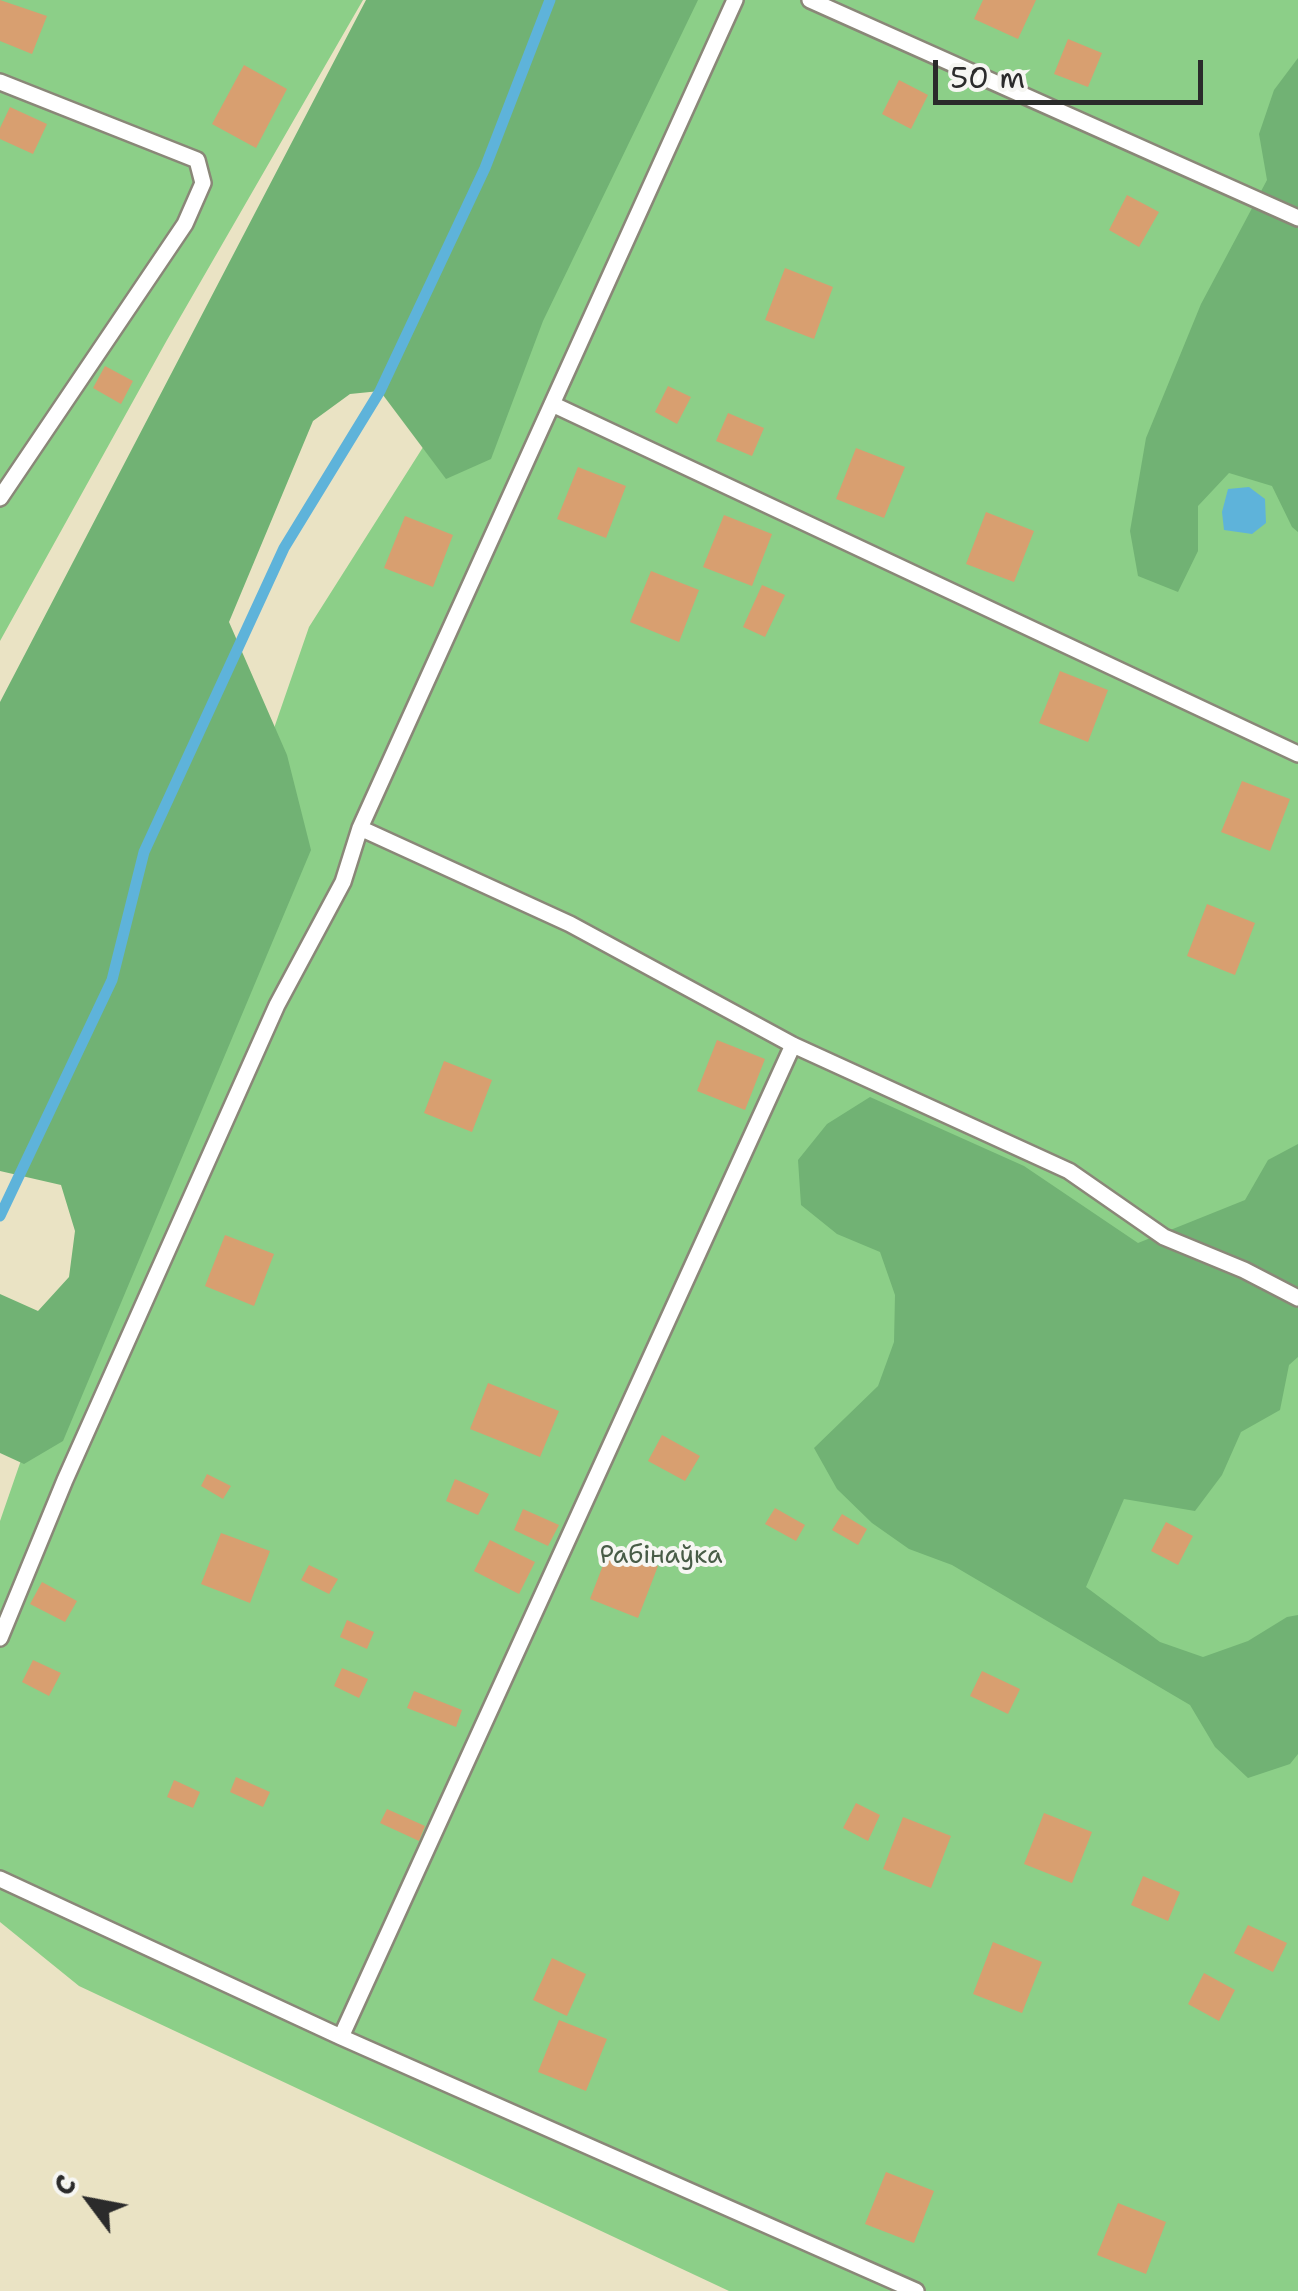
<!DOCTYPE html>
<meta charset="utf-8">
<style>
body{margin:0}
#map{position:relative;width:1298px;height:2291px;overflow:hidden;background:#eae3c4;font-family:"Shantell Sans",sans-serif}
canvas{display:block}
.north{position:absolute;left:40px;top:2151px;width:100px;height:100px;-webkit-text-stroke:8px #f6f6f2;paint-order:stroke;rotate:302deg;font-size:28px;font-weight:700;line-height:40px;text-align:center;color:#2b2b2b}
.north::after{content:'';display:block;margin:auto;width:35px;height:45px;background:#2b2b2b;clip-path:polygon(50% 0,100% 100%,50% 72%,0 100%)}
.scale{position:absolute;left:933px;top:60px;width:270px;height:45px;box-sizing:border-box;border:5px solid #2b2b2b;border-top:0;padding-left:12px;font-size:30px;line-height:35px;white-space:nowrap;color:#2b2b2b;-webkit-text-stroke:8px #f6f6f2;paint-order:stroke}
</style>
<div id="map">
<canvas width="1298" height="2291"></canvas>
<div class="north">С</div>
<div class="scale">50 m</div>
</div>
<script>
const c = document.querySelector('canvas').getContext('2d');
c.lineJoin = 'round';
function fill(path, color) { c.fillStyle = color; c.fill(path, 'evenodd'); }
const toPath = rows => new Path2D(rows.map(r => 'M' + r).join(''));
function trace(path, color, width, dash) { c.strokeStyle = color; c.lineWidth = width; c.lineCap = dash ? 'butt' : 'round'; c.setLineDash(dash || []); c.stroke(path); }
function label(font, color, halo, rows, align = 'center') {
  c.font = font + ' "Shantell Sans",sans-serif'; c.lineWidth = 8; c.setLineDash([]); c.textBaseline = 'middle'; c.strokeStyle = halo; c.fillStyle = color; for (const [text, x, y, turn = 0] of rows) {
    c.save(); c.translate(x, y); c.rotate((+turn || 0) * Math.PI / 180); c.textAlign = isNaN(turn) ? turn : align; if (halo) c.strokeText(text, 0, 0); c.fillText(text, 0, 0); c.restore();
  }
}
fill(toPath([
 [0,0,363,0,167,340,0,641],
 [628,0,1298,0,1298,2291,729,2291,79,1986,0,1922,0,1521,309,627,529,280]
]), '#8ccf88');
fill(toPath([
 [366,0,698,0,543,321,491,459,446,479,380,391,350,394,313,421,229,622,287,755,311,850,63,1441,24,1464,0,1453,0,1294,38,1311,69,1277,75,1231,61,1185,0,1171,0,702],
 [1298,58,1298,532,1292,527,1272,486,1229,473,1198,506,1198,551,1178,592,1138,576,1130,531,1146,438,1201,304,1267,180,1259,134,1274,90],
 [870,1097,1024,1166,1138,1243,1245,1200,1268,1160,1298,1144,1298,1357,1289,1365,1280,1410,1241,1432,1222,1475,1195,1511,1124,1499,1086,1587,1160,1642,1203,1657,1248,1641,1287,1617,1298,1615,1298,1754,1290,1764,1248,1778,1215,1747,1190,1705,952,1565,909,1549,872,1523,837,1489,814,1448,878,1386,894,1342,895,1295,880,1252,837,1234,801,1205,798,1160,827,1124]
]), '#71b274');
fill(toPath([
 [1249,487,1265,499,1266,523,1252,534,1224,530,1222,512,1228,489]
]), '#5eb3da');
trace(toPath([
 [0,1216,112,980,144,852,284,548,380,391,485,168,550,0]
]), '#5eb3da', 11);
fill(toPath([
 [0,0,47,16,32,54,0,41],
 [983,0,1036,0,1018,39,974,19],
 [1068,39,1102,53,1088,87,1054,74],
 [244,65,287,89,256,148,212,124],
 [899,80,928,95,911,129,882,114],
 [10,107,47,124,33,154,0,139,0,128],
 [1127,195,1159,212,1139,247,1109,230],
 [785,268,833,287,814,339,765,320],
 [105,366,133,381,121,404,93,388],
 [668,386,691,397,677,424,655,412],
 [728,413,764,428,752,456,716,441],
 [856,448,905,467,884,518,836,499],
 [578,467,626,486,606,538,557,519],
 [986,512,1034,531,1014,582,966,564],
 [724,515,772,534,752,586,703,567],
 [405,516,453,535,433,587,384,568],
 [651,571,699,590,679,642,630,622],
 [762,585,785,595,765,637,743,627],
 [1060,671,1108,690,1088,742,1039,723],
 [1242,781,1290,799,1270,851,1221,832],
 [1207,904,1255,923,1235,975,1187,956],
 [717,1040,765,1059,745,1110,697,1091],
 [444,1061,492,1080,472,1132,424,1113],
 [225,1235,274,1254,254,1306,205,1286],
 [488,1383,559,1411,540,1457,470,1429],
 [662,1435,700,1456,685,1481,648,1461],
 [207,1474,231,1486,223,1499,201,1486],
 [455,1479,489,1494,478,1515,446,1501],
 [775,1508,805,1525,796,1541,765,1524],
 [523,1509,559,1525,548,1546,514,1530],
 [842,1514,867,1529,858,1545,832,1530],
 [1166,1522,1193,1536,1178,1565,1151,1551],
 [221,1533,270,1551,250,1603,201,1584],
 [490,1540,535,1562,519,1594,474,1571],
 [610,1547,658,1566,638,1618,590,1599],
 [309,1565,338,1579,329,1594,301,1580],
 [42,1582,77,1601,65,1622,30,1604],
 [347,1620,374,1632,367,1649,340,1637],
 [33,1660,61,1673,49,1696,22,1682],
 [342,1668,368,1679,359,1698,334,1686],
 [982,1671,1020,1689,1008,1714,970,1696],
 [414,1691,462,1710,456,1727,407,1708],
 [236,1777,270,1792,263,1807,230,1792],
 [174,1780,200,1792,193,1808,167,1797],
 [856,1803,880,1815,868,1841,843,1828],
 [387,1809,425,1826,419,1841,380,1823],
 [1044,1813,1092,1832,1072,1883,1024,1864],
 [903,1817,951,1836,931,1888,883,1869],
 [1143,1876,1180,1892,1168,1921,1131,1905],
 [1248,1925,1287,1943,1273,1972,1234,1953],
 [993,1942,1042,1962,1022,2013,973,1994],
 [552,1958,586,1974,567,2016,533,2000],
 [1204,1973,1235,1990,1219,2021,1188,2004],
 [559,2020,607,2039,586,2091,538,2072],
 [886,2172,934,2191,914,2243,865,2224],
 [1118,2203,1166,2222,1146,2274,1097,2255]
]), '#d89f70');
const service = toPath([
 [810,0,1298,218],
 [0,82,197,160,203,183,185,224,0,498],
 [552,404,1298,754],
 [360,828,570,924,793,1045,1069,1171,1164,1237,1244,1270,1298,1298],
 [0,1638,65,1480,277,1005,343,882,360,828,735,0],
 [0,1879,341,2037,916,2291],
 [341,2037,793,1045]
]);
trace(service, '#8a8778', 20);
trace(service, '#fff', 15);
label('25px', '#485c47', '#f6f6f2', [
 ["Рабінаўка",661,1556]
]);
</script>
